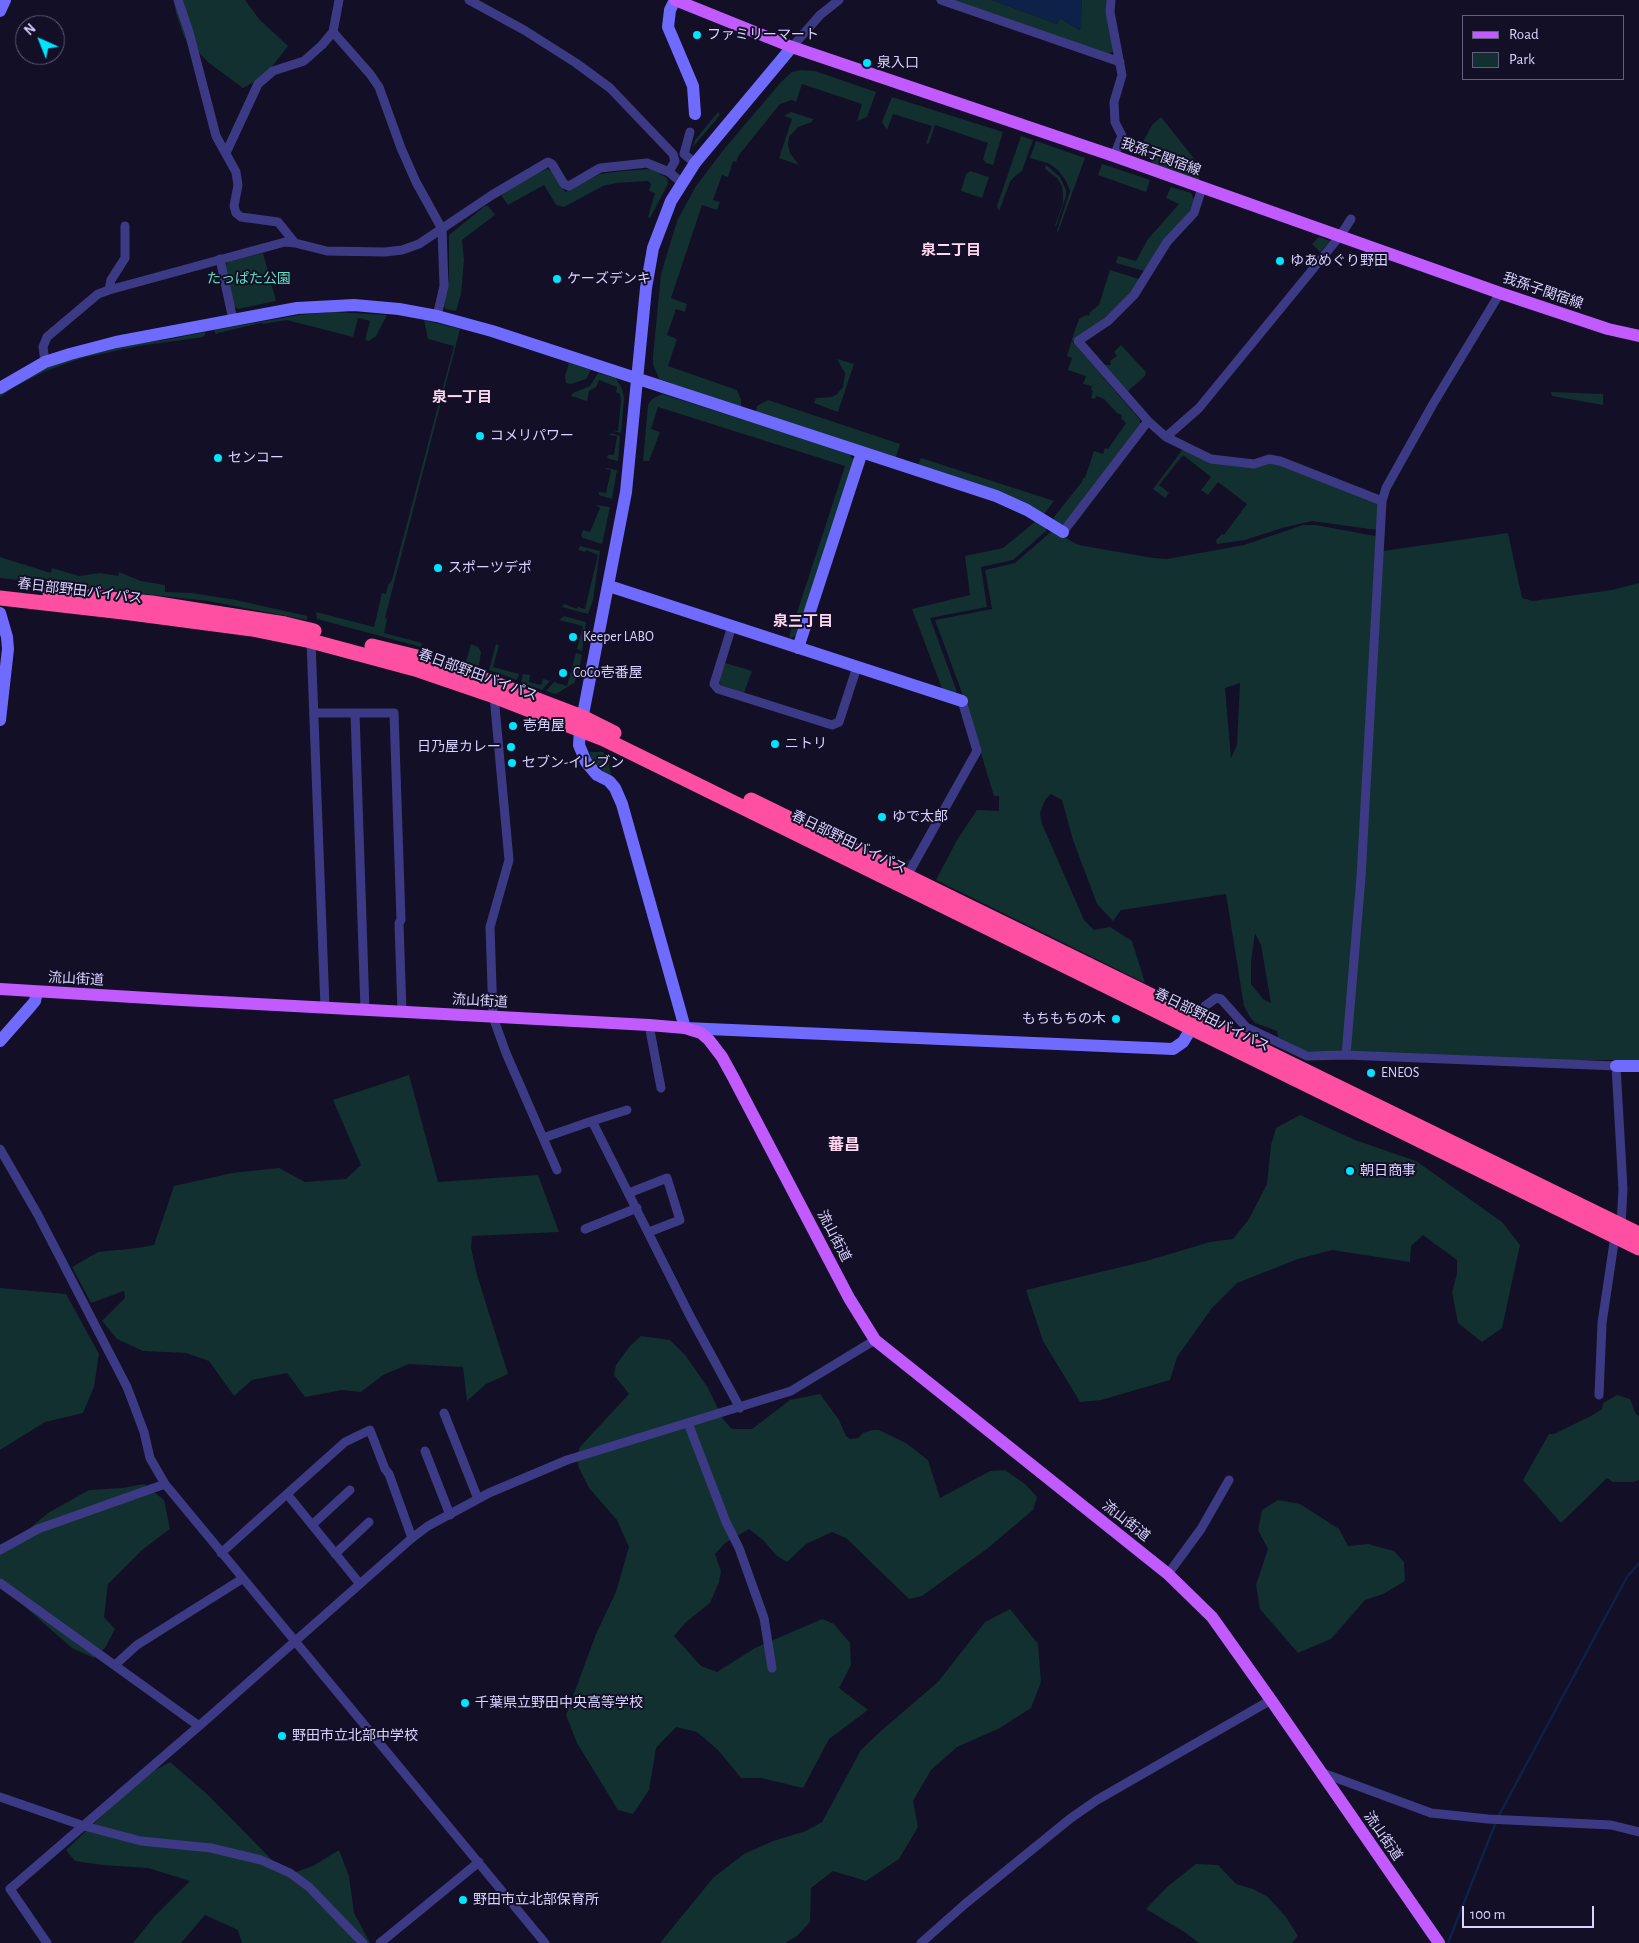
<!DOCTYPE html>
<meta charset="utf-8">
<style>
body{margin:0}
#map{position:relative;width:1639px;height:1943px;overflow:hidden;background:#130f26;font-family:"Alegreya Sans",sans-serif}
canvas{display:block}
.legend{position:absolute;left:1462px;top:15px;width:162px;height:65px;box-sizing:border-box;background:#130f26;border:1px solid #625e7d;margin:0;padding:6px 9px;list-style:none;font-size:15px;color:#d9d4ff}
.legend li{display:flex;align-items:center;gap:10px;height:25px}
.legend b{width:25px;border:1px solid #625e7d}
.north{position:absolute;left:15px;top:15px;width:50px;height:50px;box-sizing:border-box;background:#130f26;border:1px solid #625e7d;border-radius:50%;rotate:316deg;font-size:14px;font-weight:700;line-height:20px;text-align:center;color:#d9d4ff}
.north::after{content:'';display:block;margin:auto;width:18px;height:22px;background:#00e5ff;clip-path:polygon(50% 0,100% 100%,50% 72%,0 100%)}
.scale{position:absolute;left:1462px;top:1906px;width:132px;height:22px;box-sizing:border-box;border:2px solid #d9d4ff;border-top:0;padding-left:6px;font-size:15px;line-height:18px;white-space:nowrap;color:#d9d4ff;-webkit-text-stroke:4px #130f26;paint-order:stroke}
</style>
<div id="map">
<canvas width="1639" height="1943"></canvas>
<ul class="legend">
<li><b style="height:6px;background:#c25bff"></b>Road</li>
<li><b style="height:14px;background:#12302f"></b>Park</li>
</ul>
<div class="north">N</div>
<div class="scale">100 m</div>
</div>
<script>
const c = document.querySelector('canvas').getContext('2d');
c.lineJoin = 'round';
function fill(path, color) { c.fillStyle = color; c.fill(path, 'evenodd'); }
const toPath = rows => new Path2D(rows.map(r => 'M' + r).join(''));
function trace(path, color, width, dash) { c.strokeStyle = color; c.lineWidth = width; c.lineCap = dash ? 'butt' : 'round'; c.setLineDash(dash || []); c.stroke(path); }
function label(font, color, halo, rows, align = 'center') {
  c.font = font + ' "Alegreya Sans","Noto Sans JP",sans-serif'; c.lineWidth = 4; c.setLineDash([]); c.textBaseline = 'middle'; c.strokeStyle = halo; c.fillStyle = color; for (const [text, x, y, turn = 0] of rows) {
    c.save(); c.translate(x, y); c.rotate((+turn || 0) * Math.PI / 180); c.textAlign = isNaN(turn) ? turn : align; if (halo) c.strokeText(text, 0, 0); c.fillText(text, 0, 0); c.restore();
  }
}
fill(toPath([
 [174,0,245,0,259,19,288,46,264,77,243,88,209,63,184,37,176,13],
 [954,0,992,0,1057,24,1060,18,1080,30,1082,0,1107,0,1106,11,1114,51,1109,54],
 [801,70,815,71,876,92,867,117,857,121,862,104,802,84,796,102,792,100,780,104,739,155,736,162,733,161,728,177,722,175,713,200,720,202,717,210,702,205,671,298,687,304,685,312,676,309,667,335,677,339,668,366,737,390,741,400,741,407,659,379,653,364,653,356,661,274,677,221,696,186,725,148,781,82,792,72],
 [892,97,1003,132,993,165,986,163,983,159,988,143,935,125,929,143,926,144,932,126,893,114,887,130,882,122],
 [718,112,720,115,693,147,695,140],
 [791,112,813,119,812,122,798,127,789,137,788,145,790,153,799,165,779,158,792,119,784,116],
 [1161,117,1196,161,1200,181,1156,166,1139,149,1152,125],
 [1021,136,1033,140,1022,171,1014,177,1010,182,999,211,997,206],
 [1036,141,1085,158,1058,232,1057,231,1070,191,1066,181,1058,170,1048,163,1030,158],
 [1102,164,1150,180,1146,192,1098,175],
 [1046,165,1060,177,1066,190,1066,196,1056,226,1055,226,1063,203,1063,194,1062,186,1057,178,1045,169],
 [547,169,552,171,565,192,600,174,622,171,652,169,667,178,668,184,650,218,648,217,655,193,649,191,651,184,648,181,616,183,603,186,564,207,556,205,544,185,508,205,501,195,532,175],
 [970,171,989,177,982,198,961,191,966,174],
 [1171,187,1191,193,1194,200,1190,211,1144,271,1116,263,1118,256,1136,261,1148,239,1179,204,1166,198],
 [485,206,488,206,495,215,462,240,464,260,461,294,456,311,446,309,444,306,449,277,449,235],
 [1319,237,1330,241,1320,252,1312,244],
 [263,253,276,301,238,309,234,306,225,266,228,262],
 [1110,270,1139,279,1131,293,1103,319,1072,341,1140,420,1140,425,1064,524,1061,525,1054,520,1054,517,1082,482,1083,478,1085,478,1094,451,1103,454,1105,448,1108,449,1126,423,1121,418,1122,415,1117,413,1104,399,1096,396,1095,399,1091,398,1093,391,1091,390,1092,386,1083,384,1086,376,1068,370,1072,358,1067,356,1074,333,1079,319,1086,315,1089,316,1090,312,1099,305],
 [333,312,387,315,376,336,369,341,365,340,370,321,358,318,353,337,287,320,263,324,261,323,218,333,216,334,214,330,299,315],
 [424,320,460,329,385,618,387,619,384,633,422,643,421,647,317,619,316,612,374,627,382,593,386,594,388,585,392,580,454,346,428,339],
 [205,332,205,335,203,337,139,346,82,358,46,371,14,387,0,397,0,393,26,377,67,359,138,343,165,340],
 [1121,345,1146,372,1145,376,1127,392,1105,365,1111,365,1110,361,1117,356,1114,352],
 [837,359,854,364,838,412,814,403,816,398,832,397,837,394,843,387,845,373],
 [569,363,591,370,586,379,571,384,566,383,565,376],
 [598,373,616,378,622,389,624,398,621,433,611,430,618,431,621,401,620,394,616,392,617,387,599,380,596,387,589,391,587,401,571,396,573,393,590,386],
 [1551,392,1603,394,1603,405,1552,396],
 [662,394,849,453,854,461,799,634,791,638,789,637,845,466,658,407,651,429,660,432,649,461,643,461,648,405,652,399],
 [768,400,900,444,896,457,756,412,757,406],
 [611,433,620,436,618,461,609,459,607,457,608,455,614,455,617,436,610,435],
 [1183,449,1210,461,1276,463,1378,501,1377,530,1312,521,1282,528,1245,540,1217,544,1216,540,1222,534,1224,535,1247,504,1218,482,1208,495,1201,490,1211,477,1183,455,1159,485,1169,493,1165,498,1153,489],
 [921,458,1054,501,1044,514,918,465],
 [607,468,617,470,612,499,599,495,599,492,606,493,611,470,605,469],
 [596,505,610,507,602,544,583,538,581,536,583,530,590,532,600,508],
 [1036,521,1046,526,1046,531,1013,560,981,567,987,607,930,618,957,692,954,693,943,691,912,609,970,595,965,556,1003,548],
 [1303,525,1316,525,1375,536,1383,551,1508,533,1522,598,1533,601,1612,590,1639,583,1639,1060,1551,1060,1353,1052,1350,1049,1342,1051,1306,1051,1278,1037,1277,1031,1255,1023,1250,1017,1244,1006,1226,894,1121,910,1113,921,1097,904,1073,840,1062,800,1051,794,1045,800,1040,813,1042,824,1084,920,1094,930,1110,927,1132,941,1145,983,936,880,957,840,977,810,999,811,999,796,994,796,966,704,935,620,992,609,985,570,1015,563,1053,530,1076,544,1084,546,1153,558,1167,559,1244,545],
 [1240,683,1237,745,1231,758,1225,688],
 [1255,933,1261,945,1271,1003,1263,999,1251,984,1251,962],
 [580,546,600,551,593,600,588,614,562,607,564,604,577,609,578,607,585,609,598,555,586,550,585,552,578,550],
 [0,557,51,573,52,568,79,576,100,573,118,576,119,572,141,581,165,585,165,592,192,593,236,600,307,616,307,620,208,601,0,578],
 [564,616,586,622,582,651,577,649,583,626,559,620],
 [471,644,478,647,481,652,479,666,466,662],
 [496,644,499,645,493,667,519,674,517,680,489,670],
 [576,653,582,655,578,675,574,683,556,694,546,691,554,682,567,686],
 [725,663,752,671,744,693,721,685,719,681],
 [523,674,530,675,529,682,541,685,543,679,550,681,542,690,521,682],
 [590,752,603,752,608,758,611,776,601,770,592,761],
 [889,852,906,861,911,859,910,863,903,864,887,857],
 [409,1075,438,1182,538,1175,559,1232,472,1236,471,1248,477,1275,508,1374,486,1384,467,1401,463,1367,409,1364,383,1375,361,1392,342,1390,305,1397,287,1373,252,1380,234,1396,209,1361,186,1353,143,1351,117,1339,102,1321,125,1298,124,1291,91,1303,72,1267,98,1252,138,1248,154,1245,174,1186,232,1173,279,1168,305,1182,346,1179,361,1165,333,1100],
 [1300,1115,1355,1140,1416,1161,1502,1222,1520,1245,1502,1328,1482,1342,1458,1323,1452,1292,1457,1274,1457,1260,1423,1235,1411,1246,1410,1262,1332,1250,1298,1259,1237,1283,1212,1308,1177,1357,1170,1380,1101,1400,1080,1402,1043,1341,1026,1290,1146,1261,1210,1242,1233,1239,1249,1219,1267,1184,1271,1145,1276,1128],
 [0,1288,66,1294,99,1354,94,1387,83,1413,45,1422,0,1450],
 [641,1336,670,1340,686,1356,708,1388,723,1419,732,1429,752,1429,790,1400,820,1394,839,1420,846,1436,850,1439,858,1438,863,1433,873,1430,879,1430,906,1443,928,1460,940,1498,990,1471,1005,1470,1025,1484,1037,1497,1033,1510,988,1548,922,1596,909,1599,846,1538,832,1532,806,1544,787,1562,777,1556,763,1540,749,1529,725,1543,715,1554,721,1571,719,1582,710,1603,686,1622,674,1636,701,1666,717,1672,755,1648,822,1619,834,1624,850,1643,851,1665,839,1688,868,1710,829,1739,803,1788,761,1778,741,1778,718,1750,697,1732,676,1727,656,1748,649,1790,633,1814,618,1810,577,1743,566,1715,596,1634,616,1592,629,1547,617,1520,589,1488,578,1466,579,1448,629,1394,614,1375,616,1365,630,1346],
 [1617,1395,1630,1399,1636,1414,1639,1416,1639,1480,1633,1482,1613,1482,1607,1478,1561,1523,1523,1480,1549,1434,1554,1434,1591,1416,1602,1409,1603,1403],
 [144,1484,164,1500,170,1529,142,1550,108,1584,104,1617,115,1629,105,1648,94,1658,72,1648,0,1585,0,1553,48,1513,89,1490,122,1488],
 [1278,1500,1300,1504,1339,1529,1348,1546,1368,1544,1394,1551,1404,1562,1405,1581,1383,1594,1365,1600,1331,1639,1298,1653,1260,1609,1256,1585,1268,1549,1258,1530,1262,1510],
 [1010,1609,1038,1644,1041,1682,1031,1708,1000,1728,957,1747,931,1770,913,1801,918,1827,899,1859,866,1881,833,1871,811,1888,810,1922,797,1936,785,1943,660,1943,713,1878,744,1854,773,1841,806,1831,822,1822,861,1750,882,1730,938,1682,985,1622],
 [170,1762,207,1794,275,1863,293,1873,313,1866,339,1850,349,1876,354,1913,370,1943,242,1943,238,1930,205,1915,181,1943,133,1943,154,1917,190,1881,148,1868,103,1865,75,1861,66,1850,144,1776],
 [1196,1864,1218,1865,1236,1884,1253,1889,1268,1897,1286,1917,1298,1936,1292,1943,1199,1943,1186,1933,1146,1909,1167,1887]
]), '#12302f');
fill(toPath([
 [992,0,1082,0,1081,30,1060,18,1057,24]
]), '#0c2248');
trace(toPath([
 [1498,1817,1627,1577,1639,1563],
 [1448,1943,1496,1822]
]), '#0c2248', 2.5);
trace(toPath([
 [178,0,189,32,216,136,236,172,238,185,234,206,236,213,241,217,278,222,295,243],
 [469,0,524,30,576,63,610,88,673,154,675,161,669,172],
 [941,0,1120,62],
 [1111,0,1110,12,1122,75,1114,102,1115,122,1122,136,1114,156],
 [333,32,370,74,379,87,401,148,416,182,442,229,444,286,437,316],
 [792,47,820,15,839,0],
 [690,132,684,154,695,163],
 [226,153,258,84,273,71,304,61,322,45,333,32,339,0],
 [1202,188,1194,213,1167,242,1134,295,1108,321,1078,341,1148,421,1166,437,1211,459,1254,464,1269,459,1280,461,1382,501],
 [220,259,233,320],
 [109,290,111,280,125,258,125,226],
 [45,362,43,347,47,337,98,294,109,290,285,242,295,243,327,251,385,252,402,250,419,244,492,195,548,162,552,164,564,184,569,186,600,168,647,163,669,172,682,183],
 [1166,437,1199,408,1340,236,1351,219],
 [1063,532,1148,421],
 [732,626,714,684,718,689,832,725,839,722,857,667],
 [311,641,325,1007],
 [494,696,509,860,490,927,493,1017,506,1053,543,1138,592,1121,690,1316,740,1408],
 [315,713,394,713,401,920,399,923,402,1012],
 [355,713,365,1010],
 [907,876,977,751,962,701],
 [1198,1018,1205,1006,1216,998,1221,999,1246,1027,1307,1056,1346,1055,1616,1066,1623,1189,1621,1226],
 [649,1025,661,1088],
 [1346,1055,1361,877,1382,501,1386,488,1433,404,1500,293],
 [592,1121,627,1110],
 [543,1138,557,1170],
 [0,1149,38,1215,127,1387,144,1432,150,1458,165,1484,545,1943],
 [629,1193,667,1178,680,1220,649,1232],
 [585,1229,637,1208],
 [1599,1395,1602,1323,1615,1236],
 [444,1413,478,1499],
 [688,1423,726,1522,739,1548,764,1618,772,1668],
 [425,1451,450,1515],
 [287,1494,360,1584],
 [312,1525,350,1490],
 [0,1550,38,1529,165,1484],
 [221,1553,345,1442,370,1430,385,1469,389,1474,412,1538],
 [335,1554,369,1522],
 [1168,1574,1201,1529,1229,1480],
 [0,1583,199,1726],
 [115,1665,137,1645,242,1579],
 [1320,1772,1431,1813,1488,1819,1611,1825,1639,1832],
 [0,1797,84,1826,141,1841,211,1848,261,1860,290,1873,309,1887,363,1943],
 [47,1943,10,1889,199,1726,412,1538,428,1526,489,1493,567,1460,791,1391,875,1340],
 [380,1943,479,1862],
 [921,1943,965,1904,1071,1818,1097,1800,1271,1700]
]), '#3d3a85', 9);
trace(toPath([
 [675,0,670,10,668,27,693,86,695,114],
 [0,11,5,0],
 [792,47,695,163,671,201,653,248,646,288,626,492,580,730,579,745,586,762,597,775,609,781,615,788,622,804,685,1028,1173,1049,1183,1042,1196,1021],
 [0,388,45,362,70,354,116,342,297,308,354,305,399,309,437,316,492,331,996,496,1027,510,1063,532],
 [609,586,962,701],
 [0,613,7,637,8,649,0,720],
 [798,648,862,452],
 [0,1041,30,1007,35,1001,37,992],
 [1616,1066,1639,1066]
]), '#6f6bff', 12);
trace(toPath([
 [675,0,792,47,1114,156,1500,293,1608,329,1639,336],
 [0,989,182,1000,649,1025,685,1028,701,1033,709,1040,722,1057,733,1077,849,1298,875,1340,1168,1574,1212,1617,1271,1700,1439,1943]
]), '#c25bff', 12);
trace(toPath([
 [50,593,152,603,285,624,314,631],
 [0,598,123,612,252,629,311,641,415,669,494,696,604,739,1639,1248],
 [372,646,417,657,480,678,582,717,614,733],
 [751,800,1639,1234]
]), '#ff4fa3', 15);
for (const [x, y, r, color] of [
 [697,35,5,"#00e5ff"],
 [867,63,5,"#00e5ff"],
 [1280,261,5,"#00e5ff"],
 [557,279,5,"#00e5ff"],
 [480,436,5,"#00e5ff"],
 [218,458,5,"#00e5ff"],
 [438,568,5,"#00e5ff"],
 [573,637,5,"#00e5ff"],
 [563,673,5,"#00e5ff"],
 [513,726,5,"#00e5ff"],
 [775,744,5,"#00e5ff"],
 [511,747,5,"#00e5ff"],
 [512,763,5,"#00e5ff"],
 [882,817,5,"#00e5ff"],
 [1116,1019,5,"#00e5ff"],
 [1371,1073,5,"#00e5ff"],
 [1350,1171,5,"#00e5ff"],
 [465,1703,5,"#00e5ff"],
 [282,1736,5,"#00e5ff"],
 [463,1900,5,"#00e5ff"]
]) { const dot = new Path2D(); dot.arc(x, y, r, 0, 2 * Math.PI); c.fillStyle = color; c.fill(dot); trace(dot, '#130f26', 2); }
label('14px', '#d9d4ff', '#130f26', [
 ["ファミリーマート",707,35],
 ["泉入口",877,63],
 ["ゆあめぐり野田",1290,261],
 ["ケーズデンキ",567,279],
 ["コメリパワー",490,436],
 ["センコー",228,458],
 ["スポーツデポ",448,568],
 ["Keeper LABO",583,637],
 ["CoCo壱番屋",573,673],
 ["壱角屋",523,726],
 ["ニトリ",785,744],
 ["日乃屋カレー",501,747,"right"],
 ["セブン-イレブン",522,763],
 ["ゆで太郎",892,817],
 ["もちもちの木",1106,1019,"right"],
 ["ENEOS",1381,1073],
 ["朝日商事",1360,1171],
 ["千葉県立野田中央高等学校",475,1703],
 ["野田市立北部中学校",292,1736],
 ["野田市立北部保育所",473,1900]
], 'left');
label('14px', '#d9d4ff', '#130f26', [
 ["我孫子関宿線",1161,157,20],
 ["我孫子関宿線",1543,291,19],
 ["春日部野田バイパス",80,591,7],
 ["春日部野田バイパス",478,675,20],
 ["春日部野田バイパス",849,842,26],
 ["流山街道",76,979,3],
 ["流山街道",480,1001,3],
 ["春日部野田バイパス",1212,1020,26],
 ["流山街道",834,1236,62],
 ["流山街道",1126,1521,38],
 ["流山街道",1383,1836,55]
]);
label('14px', '#5fe0c0', '#130f26', [
 ["たっぱた公園",249,279]
]);
label('bold 15px', '#ffd6f0', '#130f26', [
 ["泉二丁目",951,250],
 ["泉一丁目",462,397],
 ["泉三丁目",803,621]
]);
label('bold 16px', '#ffd6f0', '#130f26', [
 ["蕃昌",844,1145]
]);
</script>
